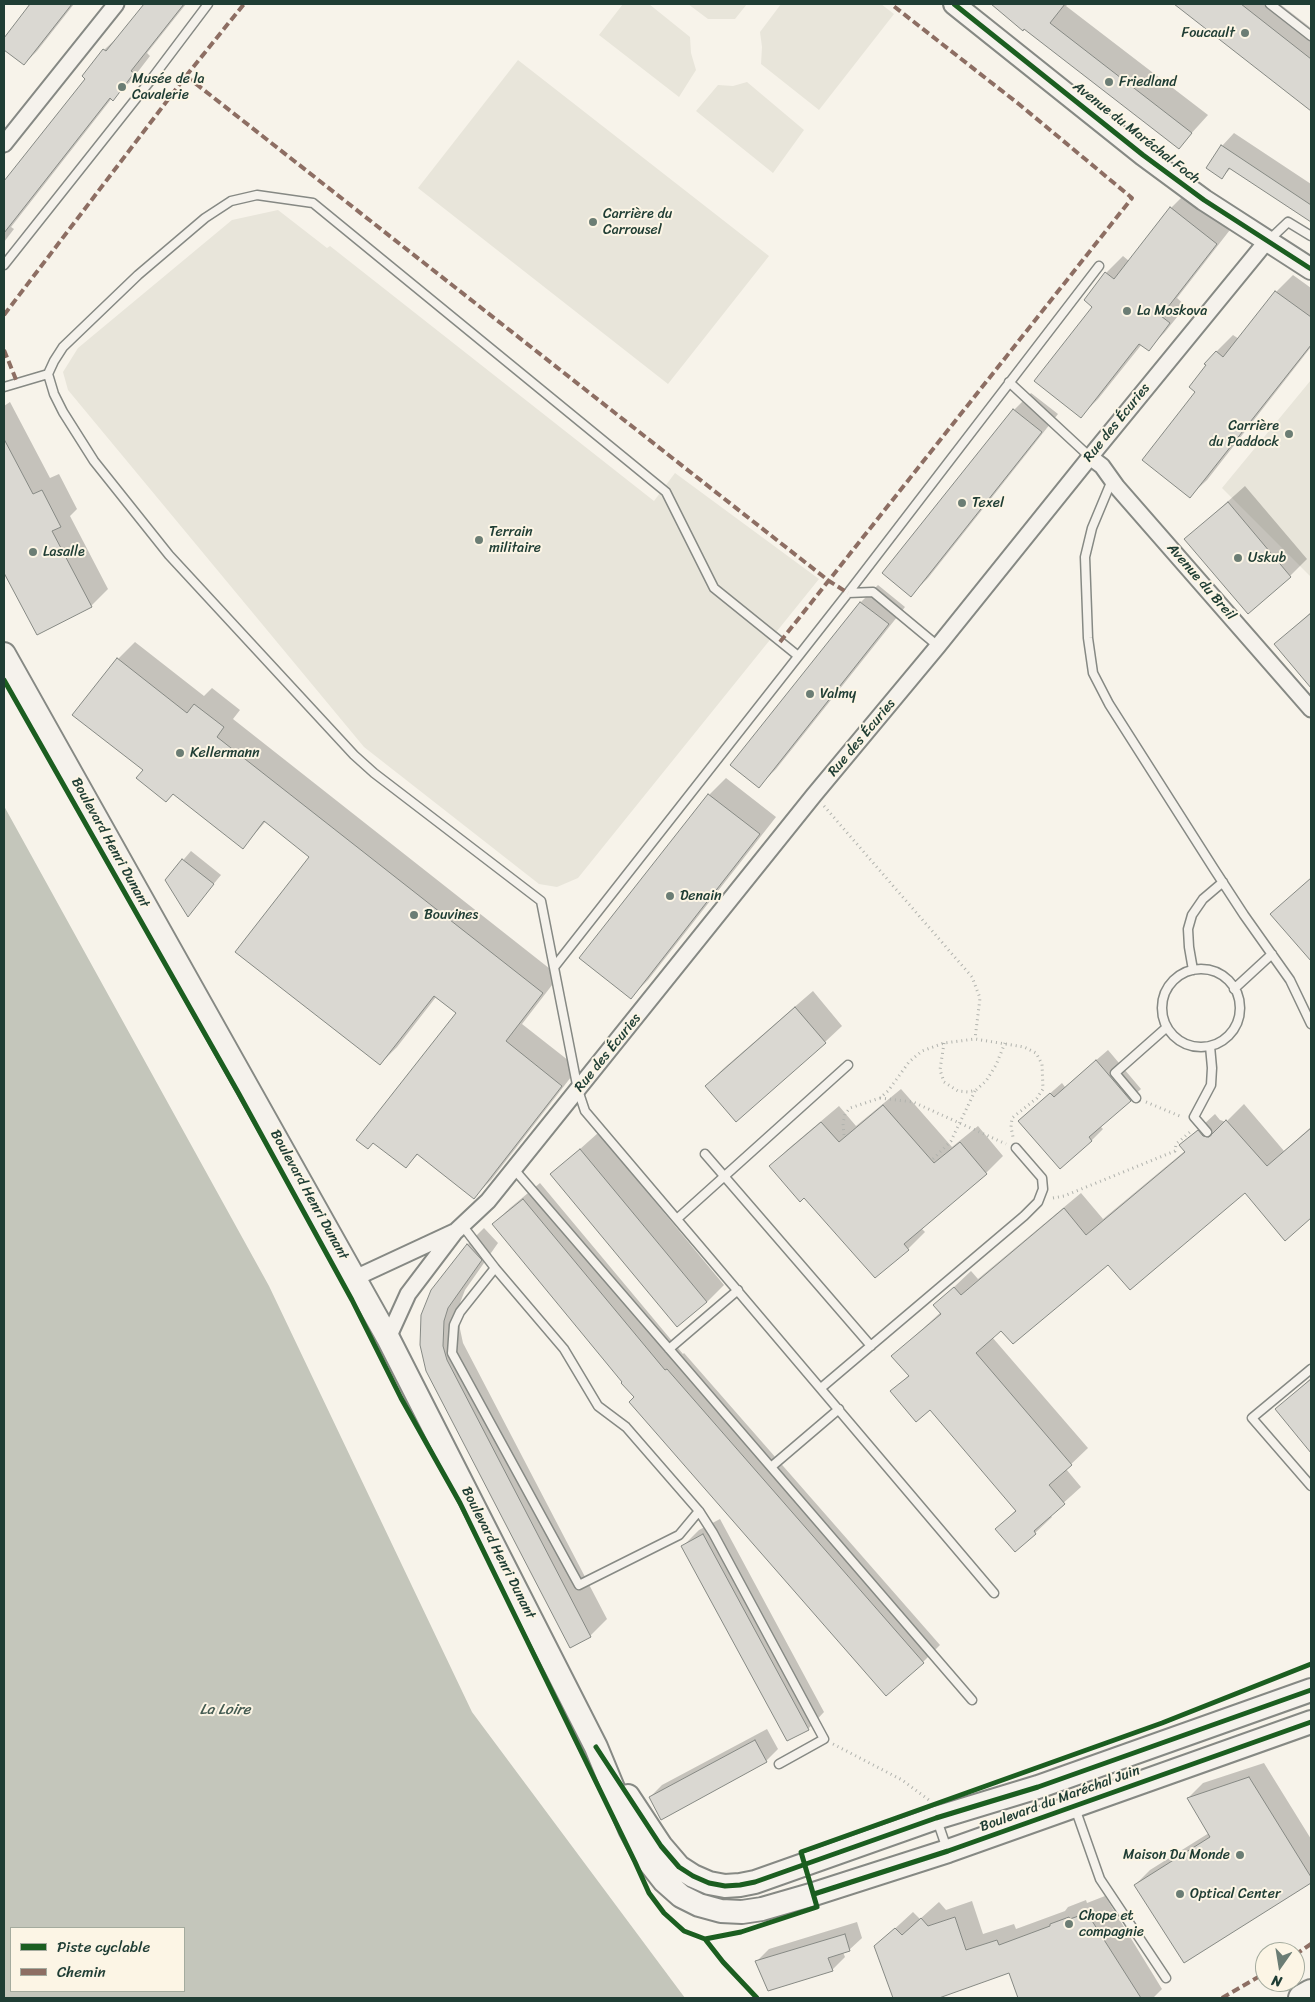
<!DOCTYPE html>
<meta charset="utf-8">
<style>
body{margin:0}
#map{position:relative;width:1315px;height:2002px;overflow:hidden;background:#f7f3ea;font-family:Sriracha,sans-serif}
canvas{display:block}
.frame{position:absolute;inset:0;border:5px solid #1f3d34;pointer-events:none}
.legend{position:absolute;left:10px;top:1927px;width:175px;height:65px;box-sizing:border-box;background:#fcf5e5;border:1px solid #a4ab9e;margin:0;padding:6px 9px;list-style:none;font-size:15px;color:#1f3d34}
.legend li{display:flex;align-items:center;gap:10px;height:25px}
.legend b{width:25px;border:1px solid #a4ab9e}
.north{position:absolute;left:1255px;top:1942px;width:50px;height:50px;box-sizing:border-box;background:#fcf5e5;border:1px solid #a4ab9e;border-radius:50%;rotate:193deg;font-size:14px;font-weight:700;line-height:20px;text-align:center;color:#1f3d34}
.north::after{content:'';display:block;margin:auto;width:18px;height:22px;background:#6b7d74;clip-path:polygon(50% 0,100% 100%,50% 72%,0 100%)}
</style>
<div id="map">
<canvas width="1315" height="2002"></canvas>
<div class="frame"></div>
<ul class="legend">
<li><b style="height:6px;background:#1b5e20"></b>Piste cyclable</li>
<li><b style="height:6px;background:#8d6e63"></b>Chemin</li>
</ul>
<div class="north">N</div>
</div>
<script>
const c = document.querySelector('canvas').getContext('2d');
c.lineJoin = 'round';
function fill(path, color) { c.fillStyle = color; c.fill(path, 'evenodd'); }
const toPath = rows => new Path2D(rows.map(r => 'M' + r).join(''));
function trace(path, color, width, dash) { c.strokeStyle = color; c.lineWidth = width; c.lineCap = dash ? 'butt' : 'round'; c.setLineDash(dash || []); c.stroke(path); }
function label(font, color, halo, rows, align = 'center') {
  c.font = font + ' Sriracha,sans-serif'; c.lineWidth = 4; c.setLineDash([]); c.textBaseline = 'middle'; c.strokeStyle = halo; c.fillStyle = color; for (const [text, x, y, turn = 0] of rows) {
    c.save(); c.translate(x, y); c.rotate((+turn || 0) * Math.PI / 180); c.textAlign = isNaN(turn) ? turn : align; if (halo) c.strokeText(text, 0, 0); c.fillText(text, 0, 0); c.restore();
  }
}
fill(toPath([
 [623,4,649,4,690,37,691,53,696,70,679,97,599,35],
 [688,4,747,4,735,19,708,19],
 [781,4,881,4,894,14,819,110,761,64,762,47,760,32],
 [518,60,769,256,668,384,418,188],
 [747,82,804,130,773,173,696,111,718,85,733,86],
 [278,210,327,248,330,246,654,501,675,473,819,579,578,878,557,887,539,884,364,747,68,390,63,372,78,348,232,220],
 [1311,380,1311,577,1222,488]
]), '#e8e5da');
fill(toPath([
 [4,806,269,1286,472,1712,685,1998,4,1998],
 [11,1928,184,1928,184,1991,11,1991]
]), '#c4c6bb');
fill(toPath([
 [32,4,74,4,37,51,24,64,4,48,4,40],
 [145,4,186,4,147,53,150,56,130,82,112,98,11,227,14,229,4,242,4,183,87,78,84,76,104,50,122,33],
 [1020,4,1068,4,1066,6,1208,115,1179,147,1009,17],
 [1184,4,1280,4,1311,28,1311,109,1181,8],
 [1234,133,1311,184,1311,221,1231,168,1222,177,1222,146],
 [1188,191,1233,226,1177,298,1186,306,1165,332,1149,349,1142,344,1098,399,1081,416,1094,306,1106,273,1123,256,1129,261,1171,208],
 [1293,275,1311,288,1311,347,1207,480,1190,496,1197,392,1191,386,1217,351,1233,335,1239,339,1276,292],
 [1031,393,1058,414,928,578,911,595,1014,410],
 [10,402,50,478,59,474,77,509,70,516,108,589,91,606,37,634,4,570,4,406],
 [1245,486,1307,559,1290,576,1186,539],
 [878,585,905,607,776,769,759,786,732,764,861,602],
 [1311,612,1311,686,1276,644],
 [135,642,204,696,212,688,240,710,233,719,559,976,522,1024,578,1068,491,1180,474,1197,418,1154,406,1166,457,1013,436,997,397,1047,380,1064,311,856,266,821,243,847,144,770,118,659],
 [726,778,776,817,648,980,631,997,581,958,709,795],
 [191,851,221,875,188,915,166,880],
 [1311,878,1311,954,1309,956,1272,914],
 [813,991,842,1026,825,1042,706,1086,723,1069],
 [1108,1050,1141,1089,1100,1126,1103,1129,1092,1140,1060,1167,1031,1110,1062,1083,1065,1087],
 [901,1089,952,1147,978,1126,1003,1156,986,1173,921,1228,925,1232,908,1249,804,1196,771,1166,788,1149,839,1106,856,1126],
 [1244,1104,1284,1151,1311,1127,1311,1217,1285,1239,1245,1191,1108,1263,1002,1329,992,1337,1088,1448,1066,1469,1081,1487,1050,1515,1052,1517,1035,1533,1015,1550,997,1529,1016,1510,930,1408,892,1392,909,1375,893,1356,941,1312,935,1305,971,1271,978,1279,1081,1193,1103,1219,1186,1150,1181,1145,1215,1114,1220,1120,1226,1122],
 [598,1133,724,1285,707,1302,678,1325,552,1174],
 [540,1183,683,1354,684,1353,940,1645,923,1662,635,1397,493,1224,510,1208],
 [484,1228,498,1243,465,1290,460,1303,460,1329,463,1343,607,1619,590,1636,428,1371,467,1245],
 [1311,1378,1311,1451,1277,1409],
 [720,1519,824,1712,808,1729,683,1546,699,1530],
 [767,1729,778,1749,766,1761,650,1797,662,1785],
 [1264,1763,1311,1839,1311,1882,1185,1962,1135,1885,1150,1870,1209,1833,1188,1798,1203,1783],
 [1105,1896,1162,1989,1153,1998,1019,1998,1010,1972,936,1998,895,1998,876,1946,913,1912,920,1919,939,1902,946,1910,972,1901,983,1934,1014,1924,1016,1929,1065,1911,1068,1907,1086,1900,1087,1903],
 [857,1922,862,1938,849,1950,843,1952,845,1957,832,1970,756,1962,769,1949]
]), '#0003');
const building = toPath([
 [30,4,72,4,24,65,4,50,4,38,30,4],
 [144,4,184,4,131,71,134,73,113,101,110,98,4,233,4,181,85,79,82,76,103,49,106,51,144,4],
 [991,4,1065,4,1050,23,1192,133,1179,149,1024,29,1023,31,991,4],
 [1174,4,1241,4,1311,59,1311,111,1174,4],
 [1221,145,1311,205,1311,222,1229,168,1222,179,1206,168,1221,145],
 [1170,207,1217,244,1161,316,1170,323,1149,351,1139,344,1081,418,1034,381,1092,307,1084,300,1105,272,1114,279,1170,207],
 [1275,291,1311,317,1311,345,1190,498,1142,460,1195,392,1189,387,1206,365,1204,364,1216,351,1223,357,1275,291],
 [1013,409,1042,432,911,597,882,573,1013,409],
 [4,439,33,494,42,490,61,527,52,531,92,607,37,635,4,573,4,439],
 [1228,502,1291,577,1248,614,1184,539,1228,502],
 [860,602,889,624,759,788,730,765,860,602],
 [1311,613,1311,688,1274,644,1311,613],
 [117,658,187,713,194,704,224,727,217,737,543,993,506,1041,562,1086,474,1199,417,1154,406,1168,373,1143,368,1149,356,1140,456,1013,434,996,380,1065,235,952,309,857,264,821,243,849,173,794,166,802,136,778,143,770,72,715,117,658],
 [708,794,760,834,631,999,579,958,708,794],
 [182,859,214,884,188,917,165,880,182,859],
 [1311,878,1311,961,1270,914,1311,878],
 [795,1007,826,1043,736,1122,705,1086,795,1007],
 [1096,1060,1131,1101,1089,1137,1092,1141,1060,1169,1018,1121,1050,1093,1054,1097,1096,1060],
 [883,1105,934,1163,960,1142,987,1174,904,1244,909,1250,875,1278,804,1198,800,1202,769,1166,821,1122,839,1142,883,1105],
 [1226,1120,1267,1166,1311,1128,1311,1218,1285,1241,1245,1193,1130,1290,1108,1265,1013,1344,1001,1331,976,1353,1072,1465,1049,1485,1065,1504,1034,1531,1036,1534,1015,1552,995,1529,1016,1511,930,1410,916,1422,890,1391,909,1376,891,1356,941,1314,933,1305,954,1287,961,1295,1064,1208,1086,1235,1185,1152,1179,1145,1198,1130,1203,1136,1209,1137,1226,1120],
 [580,1149,707,1302,677,1327,550,1174,580,1149],
 [523,1199,665,1370,667,1369,924,1663,886,1696,629,1402,634,1397,621,1383,622,1382,492,1224,523,1199],
 [467,1244,482,1260,448,1308,444,1321,443,1346,447,1360,591,1637,570,1648,426,1371,420,1345,421,1315,431,1290,467,1244],
 [1311,1379,1311,1453,1275,1409,1311,1379],
 [703,1534,809,1730,787,1741,681,1546,703,1534],
 [755,1740,767,1762,661,1820,649,1797,755,1740],
 [1249,1777,1311,1877,1311,1883,1184,1963,1134,1885,1210,1837,1187,1798,1249,1777],
 [1087,1913,1141,1998,1018,1998,1009,1973,939,1998,893,1998,874,1946,895,1928,902,1935,921,1918,928,1926,955,1917,966,1950,997,1940,999,1945,1050,1926,1050,1924,1069,1917,1070,1919,1087,1913],
 [845,1934,850,1951,828,1958,833,1971,768,1991,755,1961,845,1934]
]);
fill(building, '#dad8d2');
trace(building, '#868984', 1);
const service = toPath([
 [1270,4,1311,36],
 [1268,241,1288,222,1311,236],
 [4,265,150,81,208,4],
 [1009,382,1090,457],
 [4,387,48,374],
 [1112,480,1092,528,1085,557,1088,638,1093,673,1109,704,1214,869,1244,915,1290,980,1311,1024],
 [848,593,873,592,938,646],
 [797,655,714,588,666,492,313,203,257,195,231,201,205,218,138,275,63,347,54,361,48,374,54,394,63,412,94,461,169,555,354,755,374,773,541,901,578,1090,585,1111,994,1593],
 [555,966,848,593,1099,266],
 '1162 1008a39 39 0 1 1 78 0a39 39 0 1 1-78 0Z',
 [1193,970,1189,947,1188,929,1192,915,1203,899,1223,882],
 [1234,989,1272,954],
 [1136,1098,1115,1073,1167,1027],
 [1207,1132,1194,1117,1211,1085,1212,1068,1210,1046],
 [705,1154,871,1346],
 [513,1168,972,1700],
 [678,1218,848,1065],
 [462,1225,495,1268,564,1349,598,1406,626,1427,699,1511,679,1535,579,1585,452,1353,454,1325,460,1312,495,1268],
 [669,1349,738,1290],
 [1311,1369,1252,1418,1311,1486],
 [821,1388,1024,1216,1038,1202,1043,1189,1042,1178,1016,1148],
 [771,1467,839,1409],
 [699,1511,713,1533,824,1739,779,1764],
 [1075,1808,1100,1879,1166,1978],
 [937,1820,947,1849]
]);
const minor = toPath([
 [4,144,116,4],
 [1090,457,1102,466,1117,487,1311,709],
 [355,1278,454,1232],
 [388,1338,408,1294,455,1232,488,1201,814,795,938,646,1090,457,1266,242]
]);
const tertiary = toPath([
 [954,4,1143,155,1204,200,1311,269]
]);
const secondary = toPath([
 [4,654,388,1338,596,1747,630,1829,645,1857,664,1881,681,1896,699,1905,721,1911,742,1912,762,1909,814,1894,948,1851,1311,1722],
 [628,1796,661,1846,679,1867,693,1876,709,1883,725,1886,740,1885,755,1882,936,1818,1038,1787,1311,1690]
]);
const trunk = toPath([
 [1302,1998,1311,1993]
]);
trace(service, '#868984', 11);
trace(minor, '#868984', 19);
trace(tertiary, '#868984', 24);
trace(secondary, '#868984', 26);
trace(trunk, '#868984', 30);
trace(toPath([
 [824,806,972,977,980,998,975,1039],
 [944,1043,940,1070,944,1082,958,1091,968,1092,976,1090,986,1081,996,1065,1005,1043],
 [880,1098,913,1102,1006,1144],
 [1146,1102,1182,1117],
 [844,1135,843,1124,845,1114,850,1108,880,1098,888,1091,909,1062,922,1051,944,1043,975,1039,1024,1047,1036,1053,1042,1064,1043,1089,1037,1098,1012,1118,1011,1127,1013,1137],
 [933,1159,951,1141,975,1091],
 [1053,1198,1064,1196,1175,1151,1176,1144,1190,1132],
 [833,1744,902,1780,929,1800]
]), '#b0b2ad', 3, [1, 4]);
trace(service, '#f5f2ec', 8);
trace(minor, '#f5f2ec', 15);
trace(tertiary, '#f5f2ec', 20);
trace(secondary, '#f5f2ec', 22);
trace(trunk, '#f5f2ec', 26);
trace(toPath([
 [186,76,829,581,848,593],
 [4,315,186,76,244,4],
 [4,350,17,382],
 [780,642,1132,198,1020,105,891,4],
 [1295,1955,1311,1944],
 [1222,1998,1265,1973]
]), '#8d6e63', 4, [8, 4]);
trace(toPath([
 [954,4,1143,155,1204,200,1311,269],
 [4,680,239,1094,352,1300,401,1398,460,1503,635,1862,649,1893,664,1913,684,1931,705,1939,723,1962,757,1998],
 [596,1747,661,1846,679,1867,693,1876,709,1883,725,1886,740,1885,755,1882,936,1818,1038,1787,1311,1690],
 [814,1894,948,1851,1311,1722],
 [705,1939,741,1932,817,1907,801,1852,1162,1723,1311,1664]
]), '#1b5e20', 5);
for (const [x, y, r, color] of [
 [1245,33,5,"#6b7d74"],
 [1109,82,5,"#6b7d74"],
 [122,87,5,"#6b7d74"],
 [593,222,5,"#6b7d74"],
 [1127,311,5,"#6b7d74"],
 [1289,434,5,"#6b7d74"],
 [962,503,5,"#6b7d74"],
 [479,540,5,"#6b7d74"],
 [33,552,5,"#6b7d74"],
 [1238,558,5,"#6b7d74"],
 [810,694,5,"#6b7d74"],
 [180,753,5,"#6b7d74"],
 [670,896,5,"#6b7d74"],
 [414,915,5,"#6b7d74"],
 [1240,1855,5,"#6b7d74"],
 [1180,1894,5,"#6b7d74"],
 [1069,1924,5,"#6b7d74"]
]) { const dot = new Path2D(); dot.arc(x, y, r, 0, 2 * Math.PI); c.fillStyle = color; c.fill(dot); trace(dot, '#fcf5e5', 2); }
label('14px', '#1f3d34', '#fcf5e5', [
 ["Foucault",1235,33,"right"],
 ["Musée de la",132,79],
 ["Cavalerie",132,95],
 ["Friedland",1119,82],
 ["Carrière du",603,214],
 ["Carrousel",603,230],
 ["La Moskova",1137,311],
 ["Carrière",1279,426,"right"],
 ["du Paddock",1279,442,"right"],
 ["Texel",972,503],
 ["Terrain",489,532],
 ["militaire",489,548],
 ["Lasalle",43,552],
 ["Uskub",1248,558],
 ["Valmy",820,694],
 ["Kellermann",190,753],
 ["Denain",680,896],
 ["Bouvines",424,915],
 ["Maison Du Monde",1230,1855,"right"],
 ["Optical Center",1190,1894],
 ["Chope et",1079,1916],
 ["compagnie",1079,1932]
], 'left');
label('14px', '#1f3d34', '#fcf5e5', [
 ["Avenue du Maréchal Foch",1136,133,38],
 ["Rue des Écuries",1117,423,-51],
 ["Avenue du Breil",1201,582,49],
 ["Rue des Écuries",862,738,-50],
 ["Boulevard Henri Dunant",110,843,61],
 ["Rue des Écuries",608,1053,-51],
 ["Boulevard Henri Dunant",309,1195,61],
 ["Boulevard Henri Dunant",498,1553,63],
 ["Boulevard du Maréchal Juin",1060,1799,-20]
]);
label('italic 15px', '#435a51', '#fcf5e5', [
 ["La Loire",225,1710]
]);
</script>
